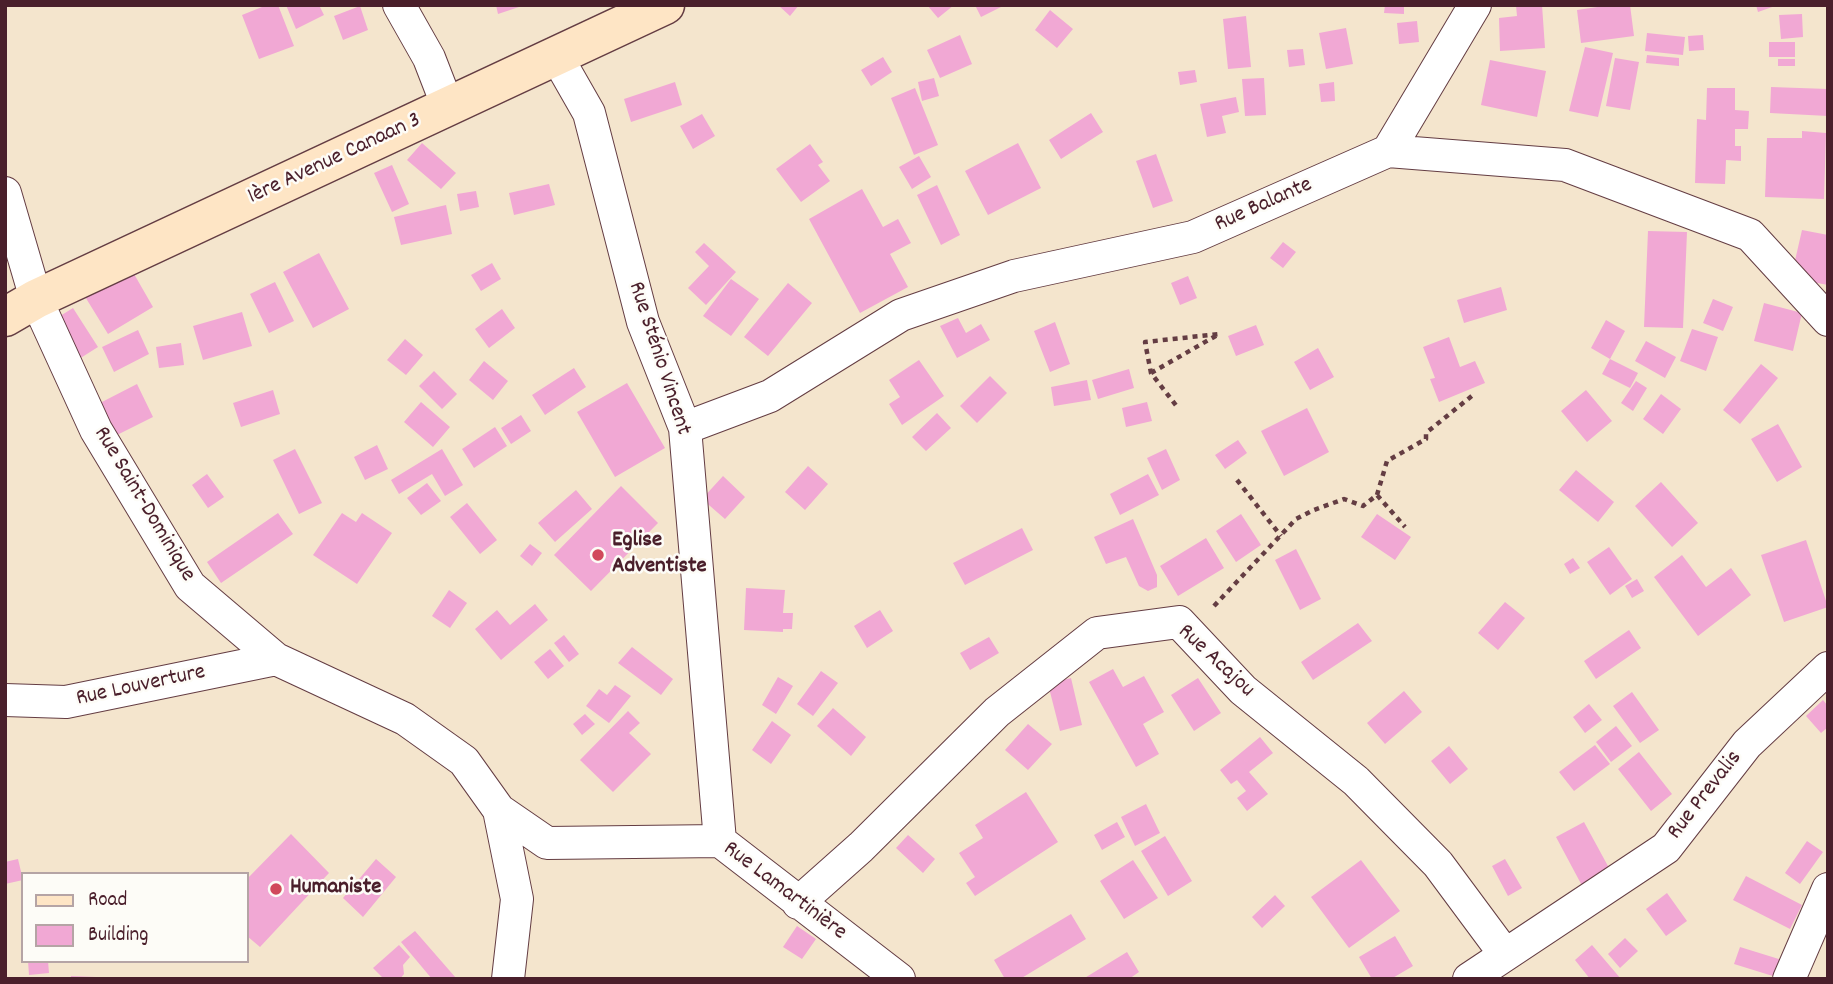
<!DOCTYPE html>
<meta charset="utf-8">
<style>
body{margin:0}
#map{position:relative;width:1833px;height:984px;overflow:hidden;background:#f4e5cd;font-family:Dekko,sans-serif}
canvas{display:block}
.frame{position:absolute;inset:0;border:7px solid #4a1f2b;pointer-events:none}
.legend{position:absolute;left:21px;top:872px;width:228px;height:91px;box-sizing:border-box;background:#fdfcf7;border:2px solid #b5a4a5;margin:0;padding:9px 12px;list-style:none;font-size:21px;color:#4a1f2b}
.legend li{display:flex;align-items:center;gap:14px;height:35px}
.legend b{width:35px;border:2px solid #b5a4a5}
</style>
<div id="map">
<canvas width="1833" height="984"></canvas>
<div class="frame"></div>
<ul class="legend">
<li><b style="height:9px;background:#fee5c5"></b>Road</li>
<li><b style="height:19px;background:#f1a8d4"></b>Building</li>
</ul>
</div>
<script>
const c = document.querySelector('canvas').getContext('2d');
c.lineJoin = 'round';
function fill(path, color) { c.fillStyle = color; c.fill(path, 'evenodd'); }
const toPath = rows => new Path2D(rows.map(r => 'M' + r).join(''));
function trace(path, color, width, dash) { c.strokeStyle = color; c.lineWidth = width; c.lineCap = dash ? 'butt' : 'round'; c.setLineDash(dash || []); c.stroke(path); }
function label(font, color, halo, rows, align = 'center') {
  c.font = font + ' Dekko,sans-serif'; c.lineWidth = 5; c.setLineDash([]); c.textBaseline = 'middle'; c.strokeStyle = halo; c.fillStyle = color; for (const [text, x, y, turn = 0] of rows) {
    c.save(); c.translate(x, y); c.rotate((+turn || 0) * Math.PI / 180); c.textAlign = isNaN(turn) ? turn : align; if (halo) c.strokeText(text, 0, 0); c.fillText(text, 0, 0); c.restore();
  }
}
fill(toPath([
 [267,5,278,5,294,46,259,59,242,15],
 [286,5,319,5,324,15,296,29],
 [496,5,522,5,522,6,498,14],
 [778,5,799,5,790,16],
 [927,5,954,5,938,18],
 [975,5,1005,5,981,17],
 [1385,5,1404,5,1404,14,1384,13],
 [1516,5,1542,5,1545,48,1500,51,1499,18,1517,16],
 [1611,5,1630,5,1634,36,1581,43,1577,10],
 [1756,5,1775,5,1775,6,1758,12],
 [360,6,368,30,343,40,334,16],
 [1050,10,1073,29,1057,48,1035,30],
 [1802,14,1803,37,1781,39,1779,15],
 [1246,16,1251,67,1228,69,1223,19],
 [1417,21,1419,42,1399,44,1397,23],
 [1346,28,1353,64,1326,69,1319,33],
 [1647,33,1685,37,1683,55,1645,51],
 [960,35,972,64,940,78,927,50],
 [1703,35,1704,50,1689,51,1688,36],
 [1769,42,1795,42,1795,57,1769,57],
 [1585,47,1613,53,1598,117,1569,111],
 [1303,49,1305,65,1289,67,1287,50],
 [1647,55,1679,58,1679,66,1646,63],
 [883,57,892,72,871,86,861,70],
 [1615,58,1639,62,1630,110,1606,106],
 [1778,59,1795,59,1795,66,1778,66],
 [1490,60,1546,71,1537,117,1481,105],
 [1195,70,1197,82,1180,85,1178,72],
 [934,78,939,96,922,101,918,82],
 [1264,78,1266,115,1245,116,1242,79],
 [675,82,682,105,631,122,624,99],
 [1334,82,1335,101,1321,102,1319,84],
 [1771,87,1828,89,1828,116,1770,113],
 [915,88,938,145,914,155,891,98],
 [1707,88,1735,88,1735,110,1749,111,1748,129,1735,129,1735,146,1741,146,1741,161,1726,160,1725,184,1695,183,1697,119,1706,120],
 [1236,97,1239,112,1222,116,1226,133,1207,137,1200,104],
 [1091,113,1103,132,1061,159,1049,140],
 [702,114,715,136,693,149,680,126],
 [1802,131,1826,133,1824,199,1765,197,1767,138,1802,138],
 [422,143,456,173,441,189,407,160],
 [1018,143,1041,188,988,215,965,171],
 [810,144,823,162,818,165,830,181,801,202,776,169],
 [1156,154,1173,201,1153,208,1136,161],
 [919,156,931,177,912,189,899,167],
 [392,165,409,204,392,212,374,173],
 [549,184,555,205,514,215,509,193],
 [937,185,960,235,941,245,917,195],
 [862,189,883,227,898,219,911,243,890,254,908,287,860,313,809,219],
 [476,191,479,207,460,211,457,194],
 [446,205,452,234,401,245,394,217],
 [1802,230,1828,235,1828,285,1791,278],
 [1648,231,1687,232,1683,328,1644,327],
 [1283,242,1296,252,1283,268,1270,258],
 [704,243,736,272,706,305,688,288,709,266,695,252],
 [319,253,349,309,313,328,283,272],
 [492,263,501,279,481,291,471,275],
 [130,267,153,307,108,334,84,295],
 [1188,276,1197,298,1180,305,1171,283],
 [731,279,759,299,731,336,703,316],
 [275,282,294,321,269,333,250,294],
 [788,283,812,303,768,356,744,337],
 [1501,287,1507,310,1464,323,1457,300],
 [1713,299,1733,307,1723,331,1703,323],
 [1764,303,1802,313,1793,351,1754,341],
 [73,308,98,347,60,371,36,331],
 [502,309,515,328,489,348,475,329],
 [242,312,252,346,203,360,193,326],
 [958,318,966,333,981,324,990,340,957,358,940,326],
 [1606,320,1625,331,1610,359,1591,348],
 [1055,322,1070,364,1050,372,1034,331],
 [1256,325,1264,345,1236,356,1228,336],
 [1692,329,1718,337,1706,371,1680,361],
 [138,330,149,354,114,372,102,347],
 [1449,337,1460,367,1475,361,1485,383,1439,402,1430,379,1435,378,1423,347],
 [405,339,423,355,406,375,387,360],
 [1646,341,1676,357,1665,378,1635,361],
 [181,343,184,365,159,368,156,347],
 [1318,348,1334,377,1310,390,1294,362],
 [1610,359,1638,373,1630,388,1602,374],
 [919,360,944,396,902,425,889,404,900,397,889,380],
 [484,361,508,381,493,400,469,380],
 [1761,364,1778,378,1740,424,1723,410],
 [574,368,586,387,545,415,532,395],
 [1129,369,1134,388,1098,399,1092,380],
 [434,371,457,394,442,409,419,386],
 [990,376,1007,393,977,423,960,406],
 [1087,380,1091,400,1054,406,1051,387],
 [1636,381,1647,388,1633,411,1621,403],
 [627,383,665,448,615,477,577,412],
 [137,384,153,417,117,435,100,403],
 [273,390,280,414,241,427,233,403],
 [1586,390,1612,421,1587,442,1561,411],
 [1661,394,1681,409,1663,434,1643,419],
 [421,402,450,427,433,447,404,422],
 [1147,402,1152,421,1126,427,1122,408],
 [1307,408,1329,452,1284,476,1261,431],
 [937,413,951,428,926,451,912,437],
 [521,415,531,431,511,444,501,428],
 [1778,424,1802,467,1777,482,1751,439],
 [495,427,507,446,474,468,462,449],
 [1238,440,1247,453,1225,469,1215,455],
 [377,445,388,469,365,480,354,457],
 [295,449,322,503,299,514,273,460],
 [442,449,463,485,445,496,432,474,399,494,391,480],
 [1166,449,1180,480,1162,490,1147,458],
 [808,466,828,484,805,510,785,492],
 [1576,470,1614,502,1598,522,1559,490],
 [207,474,224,497,208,508,192,485],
 [1148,474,1159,495,1120,515,1110,494],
 [723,476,745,497,725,519,702,499],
 [1661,482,1698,523,1672,547,1635,506],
 [427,483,441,501,421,515,407,498],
 [621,486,658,523,591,591,554,555],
 [576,490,592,509,555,542,538,523],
 [467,503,497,540,480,554,450,517],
 [278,513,293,534,221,583,207,562],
 [342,513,356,522,362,513,392,533,357,584,313,555],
 [1241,514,1261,545,1236,562,1216,531],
 [1377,514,1411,537,1395,560,1361,537],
 [1133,519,1157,575,1157,587,1148,591,1139,586,1126,557,1106,564,1094,537],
 [1022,528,1033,550,965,585,953,563],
 [1206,538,1224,568,1178,596,1160,566],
 [1806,540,1828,607,1784,622,1761,555],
 [530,544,542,553,532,566,520,556],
 [1609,547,1632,579,1610,595,1587,562],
 [1296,549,1321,599,1300,610,1275,560],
 [1682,555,1706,587,1731,568,1751,595,1698,636,1654,577],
 [1573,558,1580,568,1570,574,1564,564],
 [1637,579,1644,591,1632,598,1625,586],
 [746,588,785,590,783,613,793,613,792,629,783,629,783,632,744,630],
 [449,590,467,603,450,628,432,616],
 [1505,602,1525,618,1498,650,1478,633],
 [535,604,548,620,501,660,475,629,497,610,510,625],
 [880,610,893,631,867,648,854,626],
 [1358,623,1372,641,1313,680,1301,662],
 [1629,630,1641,648,1596,679,1584,661],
 [564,635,579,654,569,662,554,643],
 [989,637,999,653,970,670,960,653],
 [632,647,673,679,661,695,618,663],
 [550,649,564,666,548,679,534,662],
 [1113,669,1123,687,1144,676,1164,712,1143,724,1159,754,1136,767,1089,682],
 [821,671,838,683,813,716,797,704],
 [778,677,793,686,776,714,762,705],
 [1071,678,1082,725,1060,731,1048,684],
 [1198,678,1221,713,1194,731,1171,695],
 [615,685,631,696,609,723,586,706,599,689,607,695],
 [1404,691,1422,712,1385,744,1367,723],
 [1632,692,1659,730,1640,743,1613,706],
 [1823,700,1828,706,1828,727,1821,733,1806,716],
 [1589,704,1602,720,1585,733,1573,717],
 [833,708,866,737,851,756,817,726],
 [628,711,640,723,629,733,651,754,613,792,580,760],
 [585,714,595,724,582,735,573,724],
 [772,721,791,735,771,764,752,750],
 [1028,724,1052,744,1028,770,1005,750],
 [1616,726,1632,746,1611,762,1596,742],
 [1260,737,1273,753,1249,772,1268,794,1247,811,1237,798,1246,791,1237,780,1231,784,1220,770],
 [1595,745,1610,764,1574,791,1559,772],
 [1449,746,1468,769,1450,784,1431,761],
 [1639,752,1672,794,1651,811,1618,769],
 [1026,792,1058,842,975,896,966,883,975,877,959,853,983,838,975,825],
 [1146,804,1160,833,1135,846,1121,817],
 [1117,822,1125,837,1102,850,1094,835],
 [1584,822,1615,879,1587,895,1556,837],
 [291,834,329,873,260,947,247,936,247,879],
 [908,835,935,859,923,873,896,848],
 [1165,836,1192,881,1168,896,1141,851],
 [1807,841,1823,852,1800,884,1785,873],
 [18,859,23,880,5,884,5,862],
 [376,859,396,877,363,917,343,898],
 [1505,859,1522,888,1508,896,1492,866],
 [1133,860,1158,898,1124,919,1100,881],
 [1361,860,1400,911,1349,948,1311,897],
 [1746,876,1802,905,1790,929,1733,900],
 [1667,893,1687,921,1666,936,1646,909],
 [1275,895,1285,906,1262,928,1252,917],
 [1071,914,1086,939,1020,979,1005,979,994,960],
 [797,926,816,939,802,959,783,947],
 [415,931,456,978,454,979,432,979,401,942],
 [1395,936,1413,966,1391,979,1372,979,1359,957],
 [1625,938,1638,951,1620,968,1608,954],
 [399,945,410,957,403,965,404,974,400,979,384,979,373,968],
 [1592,945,1621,979,1590,979,1575,960],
 [1740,947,1782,960,1776,977,1734,964],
 [1127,952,1139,972,1129,979,1083,979],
 [28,961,48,961,49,973,29,975],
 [71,976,96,977,96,979,71,979]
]), '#f1a8d4');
const street = toPath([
 [399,5,429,58,448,107],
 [557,57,589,113,643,322,685,428,720,841],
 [1388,151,1475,5],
 [5,193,36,299,96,430,190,586,276,659,405,719,464,761,499,810,517,899,508,979],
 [685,428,770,396,901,315,1014,276,1193,237,1388,151,1565,165,1750,235,1828,320],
 [5,700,66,702,276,659],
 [499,810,547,843,720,841,899,979],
 [798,903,861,847,997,712,1097,633,1179,622,1243,690,1356,781,1438,864,1504,953],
 [1469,979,1666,848,1747,744,1828,668],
 [1789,979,1828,889]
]);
const secondary = toPath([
 [5,317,36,299,665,5]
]);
trace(street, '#643d43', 34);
trace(secondary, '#643d43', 41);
trace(toPath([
 [1151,373,1219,334,1145,342,1151,373,1178,408],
 [1237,480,1281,536],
 [1377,495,1387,461,1426,439,1426,433,1473,395],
 [1214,606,1296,519,1314,510,1344,499,1363,506,1377,495,1405,527]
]), '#643d43', 4.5, [5, 5]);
trace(street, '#fff', 32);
trace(secondary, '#fee5c5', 38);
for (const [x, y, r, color] of [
 [598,555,7,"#d1495b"],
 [276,889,7,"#d1495b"]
]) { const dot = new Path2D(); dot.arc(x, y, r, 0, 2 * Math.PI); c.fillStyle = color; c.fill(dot); trace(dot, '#fdfcf7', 2.5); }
label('23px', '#4a1f2b', '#fdfcf7', [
 ["1ère Avenue Canaan 3",335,160,-25],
 ["Rue Balante",1264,206,-24],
 ["Rue Sténio Vincent",658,359,72],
 ["Rue Saint-Dominique",143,505,59],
 ["Rue Acajou",1215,662,43],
 ["Rue Louverture",141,687,-12],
 ["Rue Prevalis",1706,796,-52],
 ["Rue Lamartinière",784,892,37]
]);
label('bold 23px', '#4a1f2b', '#fdfcf7', [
 ["Eglise",612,542],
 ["Adventiste",612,568],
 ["Humaniste",290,889]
], 'left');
</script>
